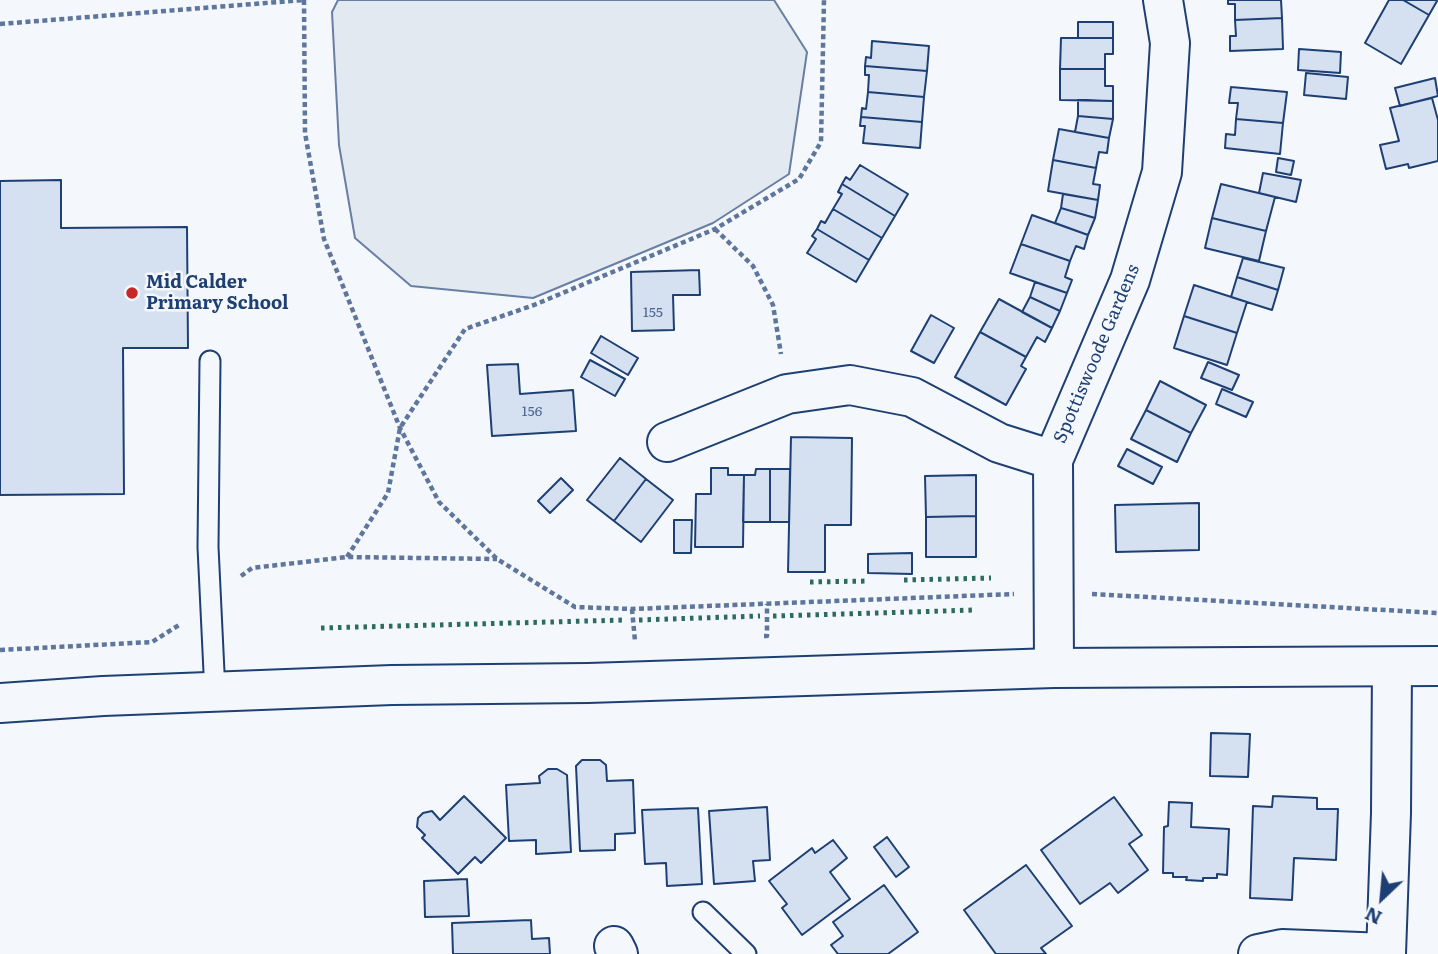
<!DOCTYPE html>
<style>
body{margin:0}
#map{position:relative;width:1438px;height:954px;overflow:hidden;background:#f4f7fb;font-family:Literata,serif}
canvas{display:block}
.north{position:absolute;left:1347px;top:863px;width:70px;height:70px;-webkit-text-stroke:5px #f4f7fb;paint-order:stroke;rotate:206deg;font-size:19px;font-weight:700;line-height:28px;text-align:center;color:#1d3f73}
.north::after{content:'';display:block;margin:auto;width:24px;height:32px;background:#1d3f73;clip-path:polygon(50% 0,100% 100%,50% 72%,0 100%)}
</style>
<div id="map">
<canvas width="1438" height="954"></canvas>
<div class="north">N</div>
</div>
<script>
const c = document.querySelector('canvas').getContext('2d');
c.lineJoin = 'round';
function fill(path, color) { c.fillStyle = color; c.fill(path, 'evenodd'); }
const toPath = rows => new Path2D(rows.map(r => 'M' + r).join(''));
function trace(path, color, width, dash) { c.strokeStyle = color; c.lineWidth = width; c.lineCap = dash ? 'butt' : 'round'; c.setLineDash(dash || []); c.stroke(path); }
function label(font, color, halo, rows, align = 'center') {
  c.font = font + ' Literata,serif'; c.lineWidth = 5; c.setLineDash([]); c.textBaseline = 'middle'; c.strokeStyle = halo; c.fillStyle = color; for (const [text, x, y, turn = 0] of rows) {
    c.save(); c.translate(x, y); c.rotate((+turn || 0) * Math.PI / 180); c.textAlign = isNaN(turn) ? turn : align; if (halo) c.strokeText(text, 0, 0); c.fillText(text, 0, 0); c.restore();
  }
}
const green = toPath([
 [338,0,774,0,807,52,789,174,713,223,533,298,411,286,355,238,339,145,332,12,338,0]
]);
fill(green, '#e3e9f0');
trace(green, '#687fa3', 2);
const building = toPath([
 [1228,0,1281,0,1282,18,1235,20,1235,4,1228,4,1228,0],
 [1389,0,1403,0,1429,15,1401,64,1365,43,1389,0],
 [1403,0,1435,0,1437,1,1429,15,1403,0],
 [1282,18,1283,49,1230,51,1230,36,1236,36,1235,20,1282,18],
 [1078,22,1113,22,1113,38,1078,38,1078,22],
 [1061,38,1113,38,1113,54,1105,54,1105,69,1060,69,1061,38],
 [872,41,929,46,927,71,865,66,866,57,871,58,872,41],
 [1299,49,1341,52,1340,73,1298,70,1299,49],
 [865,66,927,71,924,97,868,92,869,75,865,75,865,66],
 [1060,69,1105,69,1105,86,1113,86,1113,101,1060,100,1060,69],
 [1306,73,1348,77,1346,99,1304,95,1306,73],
 [1435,78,1438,96,1400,106,1395,88,1435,78],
 [1231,87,1287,92,1283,123,1236,119,1238,103,1229,103,1231,87],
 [868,92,924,97,922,122,861,117,862,108,866,109,868,92],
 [1432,98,1438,120,1438,161,1409,168,1408,164,1386,169,1380,145,1399,141,1390,108,1432,98],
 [1078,100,1113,101,1113,119,1078,116,1078,100],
 [1078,116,1113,119,1109,138,1075,132,1078,116],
 [861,117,922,122,920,148,863,143,865,126,860,126,861,117],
 [1236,119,1283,123,1280,154,1225,148,1226,134,1235,135,1236,119],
 [1059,129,1109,138,1107,153,1099,152,1096,168,1053,160,1059,129],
 [1278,158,1294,161,1291,175,1276,172,1278,158],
 [1053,160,1096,168,1093,184,1100,185,1098,200,1048,191,1053,160],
 [860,165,908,194,895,216,842,184,846,177,850,180,860,165],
 [1263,173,1301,180,1296,202,1259,193,1263,173],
 [61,180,61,228,187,227,188,348,123,348,124,494,0,495,0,181,61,180],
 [842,184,895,216,882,238,833,209,842,194,838,192,842,184],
 [1221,184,1275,197,1266,231,1212,218,1221,184],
 [1063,194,1098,200,1095,218,1061,208,1063,194],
 [1061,208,1095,218,1088,235,1055,223,1061,208],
 [833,209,882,238,869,260,817,229,821,221,825,223,833,209],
 [1032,215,1088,235,1084,249,1076,246,1070,261,1021,244,1032,215],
 [1212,218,1266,231,1259,261,1205,248,1212,218],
 [817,229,869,260,856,282,807,253,816,239,812,236,817,229],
 [1021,244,1070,261,1065,277,1072,280,1067,293,1010,273,1021,244],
 [1243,258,1284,268,1278,290,1237,277,1243,258],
 [699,270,700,295,673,295,674,330,632,331,631,272,699,270],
 [1237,277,1278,290,1272,310,1231,297,1237,277],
 [1035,282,1067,293,1060,311,1030,297,1035,282],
 [1194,285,1247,302,1237,333,1184,316,1194,285],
 [1030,297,1060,311,1052,328,1022,312,1030,297],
 [999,299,1052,328,1045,342,1037,337,1026,357,980,332,999,299],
 [931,315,954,328,934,363,911,351,931,315],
 [1184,316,1237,333,1227,365,1174,348,1184,316],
 [980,332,1026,357,1021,366,1026,369,1006,405,955,377,980,332],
 [601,336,638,358,628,375,591,353,601,336],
 [590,360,625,379,615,396,581,377,590,360],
 [1208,362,1239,375,1232,390,1201,378,1208,362],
 [518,364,520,394,573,390,576,431,492,436,487,365,518,364],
 [1160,381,1206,405,1191,433,1146,410,1160,381],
 [1222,389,1253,402,1246,417,1216,404,1222,389],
 [1146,410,1191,433,1177,462,1131,439,1146,410],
 [791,437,852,438,851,525,825,525,825,572,788,572,791,437],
 [1127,449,1162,467,1153,484,1118,466,1127,449],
 [620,458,646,479,614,521,587,500,620,458],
 [711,468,728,468,728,475,744,475,743,547,695,547,696,494,711,494,711,468],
 [756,469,770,469,770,522,743,522,744,475,755,475,756,469],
 [770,469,790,469,789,522,770,522,770,469],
 [976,475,976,516,926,517,925,476,976,475],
 [561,478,573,490,550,513,538,501,561,478],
 [646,479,673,500,641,542,614,521,646,479],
 [1199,503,1199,550,1116,552,1115,505,1199,503],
 [976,516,976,557,926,557,926,517,976,516],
 [674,520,692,520,691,553,674,553,674,520],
 [912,553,912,574,868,573,868,554,912,553],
 [1211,733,1250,734,1248,777,1210,776,1211,733],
 [582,760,600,760,606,765,607,781,633,780,635,833,615,834,615,850,580,851,576,766,582,760],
 [548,769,557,769,567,775,571,852,536,854,536,840,509,841,506,785,540,783,539,776,548,769],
 [464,796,506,838,481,863,475,857,458,874,422,838,425,835,417,827,418,818,423,813,432,811,440,820,464,796],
 [1273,796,1317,798,1317,809,1338,809,1336,860,1294,858,1292,900,1250,898,1253,806,1272,807,1273,796],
 [1114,797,1142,835,1129,844,1148,870,1118,893,1110,883,1080,904,1041,850,1114,797],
 [1169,802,1192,803,1191,827,1229,829,1227,875,1217,874,1217,878,1203,878,1203,881,1186,880,1187,877,1173,877,1173,873,1163,873,1164,827,1168,826,1169,802],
 [767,807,770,860,753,861,755,881,714,884,709,811,767,807],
 [698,808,702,884,667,886,666,863,645,864,642,810,698,808],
 [887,837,909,867,896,877,874,847,887,837],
 [833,840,847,858,830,872,850,899,802,935,782,908,787,904,769,881,812,848,815,853,833,840],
 [1026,865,1072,926,1041,948,1046,954,996,954,964,910,1026,865],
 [467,879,469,916,425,917,424,881,467,879],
 [884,885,918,932,888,954,838,954,831,945,843,936,833,922,884,885],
 [531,920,532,939,549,938,550,954,453,954,452,923,531,920]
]);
fill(building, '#d5e0f0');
trace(building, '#1d3f73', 2);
const service = toPath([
 [210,361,208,547,215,693],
 [703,912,746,954]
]);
const minor = toPath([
 [667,442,787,394,850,385,912,397,999,443,1053,460],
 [1054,668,1053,460,1130,280,1162,172,1170,43,1163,0],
 [614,946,618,954],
 [1258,954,1282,949,1386,953],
 [1386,954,1391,813,1392,667]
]);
const tertiary = toPath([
 [0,703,103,696,392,685,588,683,1054,668,1438,666]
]);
trace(service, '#1d3f73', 23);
trace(minor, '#1d3f73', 42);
trace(tertiary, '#1d3f73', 42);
trace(toPath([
 [304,0,305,133,324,239,400,428,439,502,497,559,575,607,632,609,1014,594],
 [0,24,304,0],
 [715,229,753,266,773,305,781,354],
 [347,557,388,493,400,428,465,329,534,305,715,229,799,179,821,142,824,0],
 [241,576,252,568,347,557,497,559],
 [1092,594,1438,613],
 [632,609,635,641],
 [764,636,767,636,767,604],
 [0,650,152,642,179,625]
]), '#5e769c', 4.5, [5, 3.5]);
trace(service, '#f4f7fb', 19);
trace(minor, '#f4f7fb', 38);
trace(tertiary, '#f4f7fb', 38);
trace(toPath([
 [904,580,991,578],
 [810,582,869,581],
 [773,616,976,610],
 [639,620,760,616],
 [321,628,626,620]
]), '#2c6c60', 5, [3.5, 5]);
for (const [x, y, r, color] of [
 [132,293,7,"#c62828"]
]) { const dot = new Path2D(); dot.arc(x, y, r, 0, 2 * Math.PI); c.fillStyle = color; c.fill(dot); trace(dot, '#f4f7fb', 2.5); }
label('14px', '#4b6792', null, [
 ["155",653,313],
 ["156",532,412]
]);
label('bold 18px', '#1d3f73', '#f4f7fb', [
 ["Mid Calder",146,283],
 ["Primary School",146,304]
], 'left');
label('18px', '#1d3f73', '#f4f7fb', [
 ["Spottiswoode Gardens",1097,354,-67]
]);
</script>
